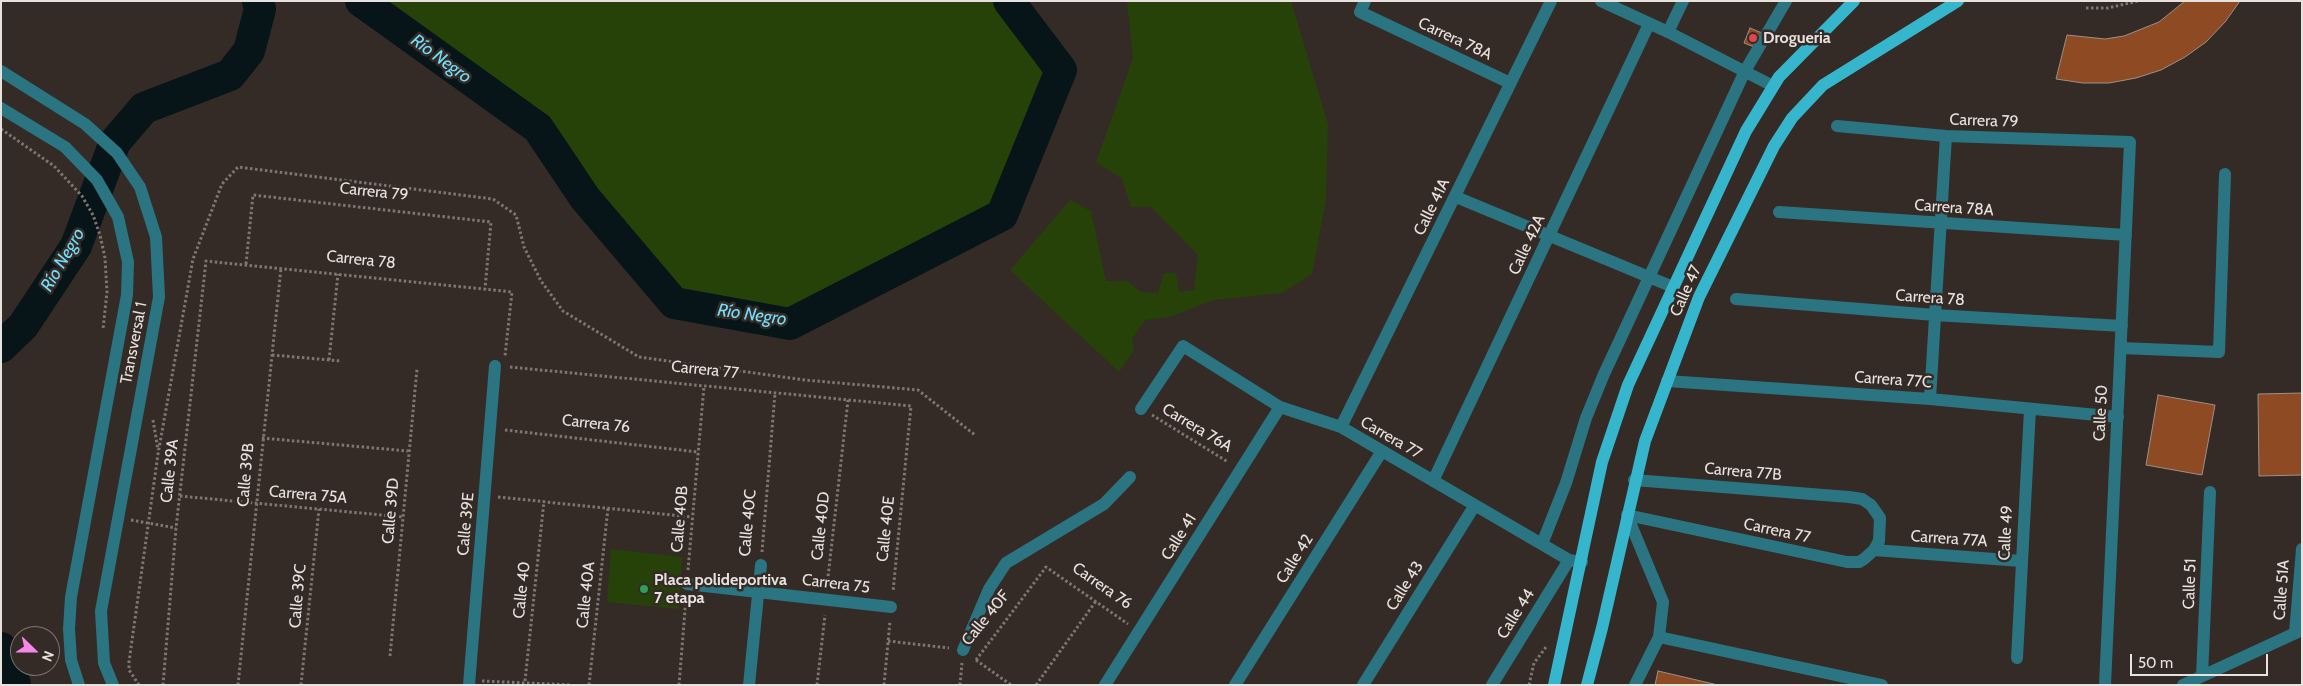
<!DOCTYPE html>
<meta charset="utf-8">
<style>
body{margin:0}
#map{position:relative;width:2303px;height:686px;overflow:hidden;background:#352b26;font-family:Cabin,sans-serif}
canvas{display:block}
.frame{position:absolute;inset:0;border:2px solid #e8e2de;pointer-events:none}
.north{position:absolute;left:10px;top:626px;width:50px;height:50px;box-sizing:border-box;background:#352b26;border:1px solid #7d7470;border-radius:50%;rotate:112deg;font-size:14px;font-weight:700;line-height:20px;text-align:center;color:#e8e2de}
.north::after{content:'';display:block;margin:auto;width:18px;height:22px;background:#f987e9;clip-path:polygon(50% 0,100% 100%,50% 72%,0 100%)}
.scale{position:absolute;left:2130px;top:654px;width:138px;height:22px;box-sizing:border-box;border:2px solid #e8e2de;border-top:0;padding-left:6px;font-size:15px;line-height:18px;white-space:nowrap;color:#e8e2de;-webkit-text-stroke:4px #352b26;paint-order:stroke}
</style>
<div id="map">
<canvas width="2303" height="686"></canvas>
<div class="frame"></div>
<div class="north">N</div>
<div class="scale">50 m</div>
</div>
<script>
const c = document.querySelector('canvas').getContext('2d');
c.lineJoin = 'round';
function fill(path, color) { c.fillStyle = color; c.fill(path, 'evenodd'); }
const toPath = rows => new Path2D(rows.map(r => 'M' + r).join(''));
function trace(path, color, width, dash) { c.strokeStyle = color; c.lineWidth = width; c.lineCap = dash ? 'butt' : 'round'; c.setLineDash(dash || []); c.stroke(path); }
function label(font, color, halo, rows, align = 'center') {
  c.font = font + ' Cabin,sans-serif'; c.lineWidth = 5; c.setLineDash([]); c.textBaseline = 'middle'; c.strokeStyle = halo; c.fillStyle = color; for (const [text, x, y, turn = 0] of rows) {
    c.save(); c.translate(x, y); c.rotate((+turn || 0) * Math.PI / 180); c.textAlign = isNaN(turn) ? turn : align; if (halo) c.strokeText(text, 0, 0); c.fillText(text, 0, 0); c.restore();
  }
}
fill(toPath([
 [361,1,1009,1,1061,70,1002,215,790,324,674,303,585,198,538,128],
 [1127,1,1291,1,1328,124,1326,199,1312,274,1282,293,1214,300,1169,317,1145,320,1132,339,1134,350,1119,372,1010,270,1070,200,1091,211,1106,281,1127,281,1141,292,1158,293,1164,273,1176,273,1179,292,1194,290,1198,255,1151,207,1131,207,1122,179,1096,162,1133,58],
 [611,549,682,557,679,609,607,602]
]), '#264209');
trace(toPath([
 [361,1,538,128,585,198,674,303,790,324,1002,215,1061,70,1009,1],
 [1,347,23,326,76,246,115,142,144,108,230,75,249,51,260,9,258,1],
 [1,648,11,668,15,685]
]), '#071519', 32);
const building = toPath([
 [2185,1,2240,1,2225,22,2206,42,2185,57,2161,70,2136,78,2109,83,2083,83,2056,79,2067,35,2105,39,2124,36,2159,22,2185,1],
 [1750,28,1762,33,1757,48,1744,43,1750,28],
 [2302,393,2302,475,2259,476,2258,394,2302,393],
 [2158,395,2215,405,2202,475,2146,465,2158,395],
 [1658,671,1718,685,1655,685,1658,671]
]);
fill(building, '#8e4b23');
trace(building, '#9b908a', 1);
trace(toPath([
 [2086,8,2108,8,2138,1],
 [1,129,54,166,82,196,93,215,100,235,105,258,107,292,103,329],
 [246,264,253,195,491,222,485,289],
 [272,355,341,361],
 [329,360,338,274],
 [510,367,911,406,893,592],
 [1152,415,1228,462],
 [153,420,158,450],
 [505,430,698,452],
 [262,438,408,451],
 [180,496,403,517],
 [498,497,692,517],
 [131,520,176,528],
 [762,552,775,393],
 [688,570,704,386],
 [827,586,848,400],
 [888,641,949,648],
 [390,656,417,369],
 [976,660,1046,567,1128,624],
 [976,660,1011,685],
 [482,681,572,685],
 [525,681,544,501],
 [139,685,129,670,129,662,158,454,193,259,222,184,238,167,493,199,516,215,524,247,541,281,563,311,639,357,805,380,918,390,975,435],
 [163,685,176,528,206,261,512,292,505,356],
 [238,685,281,268],
 [301,685,319,509],
 [589,685,608,508],
 [679,685,686,598],
 [817,685,825,615],
 [884,685,890,621],
 [960,685,962,663],
 [1036,685,1096,601],
 [1529,685,1534,663,1546,647]
]), '#7f7672', 3, [2.5, 2.5]);
trace(toPath([
 [1365,1,1360,12,1510,83],
 [1601,1,1668,32,1773,86],
 [1668,32,1683,1],
 [1,71,85,124,117,153,140,187,156,237,159,297,101,611,104,663,113,685],
 [1,108,65,147,97,180,118,217,128,262,127,295,71,597,69,629,71,660,79,685],
 [1837,126,1946,136,2130,142,2105,685],
 [1456,197,1673,287],
 [1779,212,2126,235],
 [1736,299,1935,315,2122,326],
 [2121,348,2219,352,2225,174],
 [1667,381,1930,399,2118,417],
 [1930,399,1946,136],
 [1141,409,1183,346,1280,407,1341,427,1569,560,1582,562],
 [1341,427,1551,1],
 [1433,481,1649,24],
 [1627,515,1847,562,1859,562,1864,559,1874,550,1879,541,1880,518,1871,505,1862,499,1849,497,1634,480],
 [1627,515,1663,602,1659,637,1635,685],
 [1542,544,1566,483,1586,418,1604,374,1745,71,1786,1],
 [1874,550,2021,561],
 [687,584,891,607],
 [2295,633,2302,549],
 [1659,637,1882,685],
 [963,650,989,589,1006,563,1104,504,1130,477],
 [2017,658,2030,409],
 [2202,676,2210,492],
 [469,685,495,366],
 [749,685,761,565],
 [1105,685,1280,407],
 [1235,685,1382,451],
 [1363,685,1475,505],
 [1492,685,1569,560],
 [2183,685,2302,630]
]), '#2b7482', 12);
trace(toPath([
 [1554,685,1602,462,1628,385,1746,131,1779,77,1854,1],
 [1587,685,1602,628,1645,441,1699,297,1774,146,1792,118,1823,85,1958,1]
]), '#36b6cd', 12);
for (const [x, y, r, color] of [
 [1753,38,5,"#e0444e"],
 [644,589,5,"#2e9e5b"]
]) { const dot = new Path2D(); dot.arc(x, y, r, 0, 2 * Math.PI); c.fillStyle = color; c.fill(dot); trace(dot, '#352b26', 2); }
label('bold 16px', '#e8e2de', '#352b26', [
 ["Drogueria",1763,38],
 ["Placa polideportiva",654,580],
 ["7 etapa",654,598]
], 'left');
label('16px', '#e8e2de', '#352b26', [
 ["Carrera 78A",1455,39,25],
 ["Carrera 79",1984,121,2],
 ["Carrera 79",374,192,6],
 ["Calle 41A",1432,207,-64],
 ["Carrera 78A",1954,208,4],
 ["Calle 42A",1527,245,-65],
 ["Carrera 78",361,260,6],
 ["Calle 47",1686,291,-66],
 ["Carrera 78",1930,298,4],
 ["Transversal 1",134,343,-79],
 ["Carrera 77",705,370,6],
 ["Carrera 77C",1893,380,4],
 ["Calle 50",2101,413,-87],
 ["Carrera 76",596,424,6],
 ["Carrera 76A",1197,428,31],
 ["Carrera 77",1391,438,30],
 ["Calle 39A",170,471,-84],
 ["Carrera 77B",1743,472,5],
 ["Calle 39B",246,475,-85],
 ["Carrera 75A",308,495,5],
 ["Calle 39D",391,511,-85],
 ["Calle 40B",680,519,-85],
 ["Calle 40C",748,523,-85],
 ["Calle 39E",466,524,-85],
 ["Calle 40D",821,526,-84],
 ["Calle 40E",886,529,-84],
 ["Carrera 77",1777,531,12],
 ["Calle 49",2006,533,-87],
 ["Calle 41",1179,537,-58],
 ["Carrera 77A",1949,539,4],
 ["Calle 42",1295,559,-58],
 ["Carrera 75",836,584,7],
 ["Calle 51",2190,584,-88],
 ["Carrera 76",1102,586,35],
 ["Calle 43",1405,586,-58],
 ["Calle 40",522,590,-84],
 ["Calle 51A",2282,590,-86],
 ["Calle 40A",586,595,-84],
 ["Calle 39C",298,596,-85],
 ["Calle 44",1516,614,-58],
 ["Calle 40F",986,618,-51]
]);
label('italic 18px', '#73dffd', '#352b26', [
 ["Río Negro",441,59,36],
 ["Río Negro",63,260,-60],
 ["Río Negro",752,315,8]
]);
</script>
